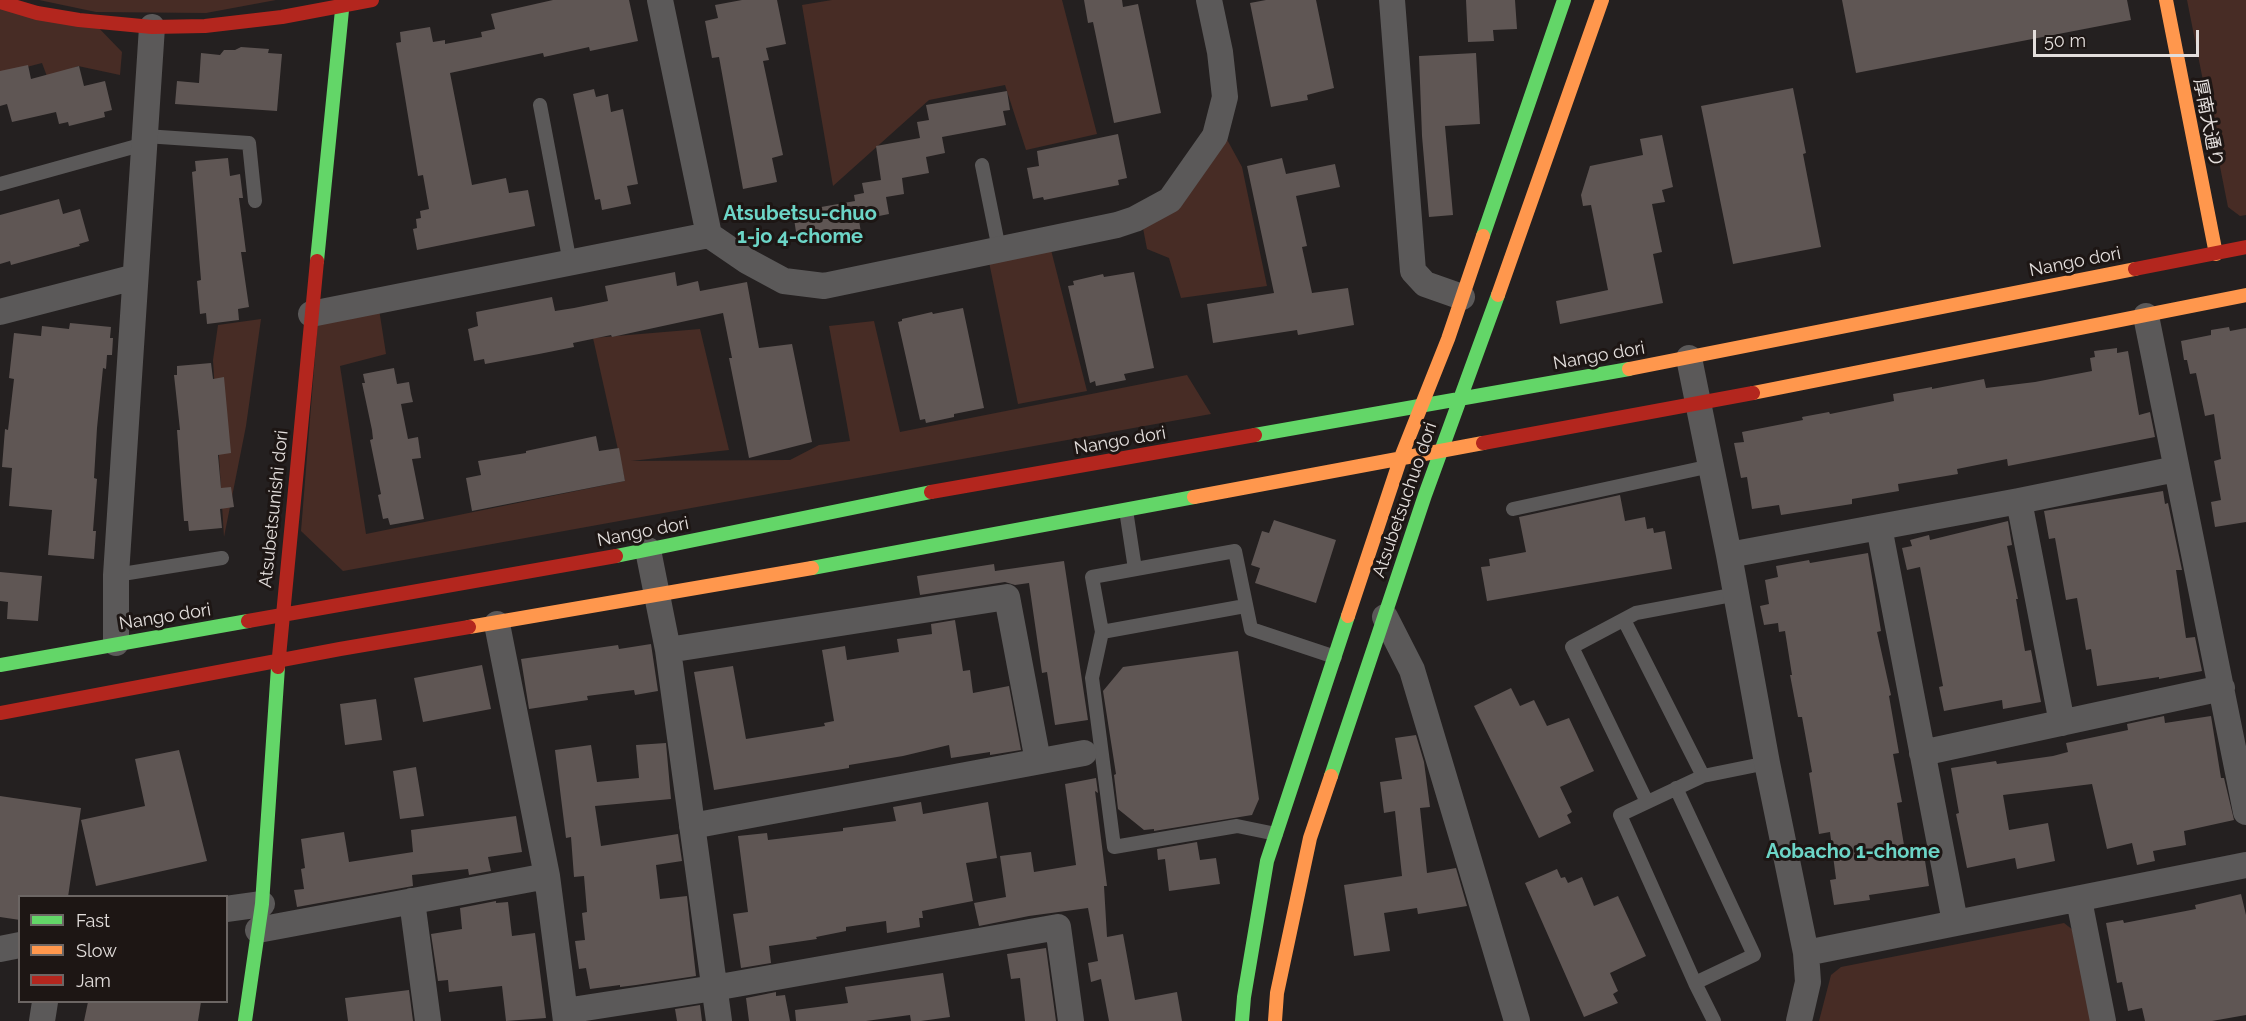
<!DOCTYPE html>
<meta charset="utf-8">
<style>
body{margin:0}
#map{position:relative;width:2246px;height:1021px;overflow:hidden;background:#242020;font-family:Raleway,sans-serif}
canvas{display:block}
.legend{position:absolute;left:18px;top:895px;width:210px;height:108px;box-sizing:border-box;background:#1d1614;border:2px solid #6c6664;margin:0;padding:8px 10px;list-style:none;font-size:18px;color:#e3dedc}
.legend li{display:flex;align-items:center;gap:12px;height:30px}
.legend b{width:30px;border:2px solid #6c6664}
.scale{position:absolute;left:2033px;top:30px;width:166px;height:27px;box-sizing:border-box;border:3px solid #e3dedc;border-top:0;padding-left:8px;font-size:18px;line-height:21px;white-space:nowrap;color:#e3dedc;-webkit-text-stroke:4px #1d1614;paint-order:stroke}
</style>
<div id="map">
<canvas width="2246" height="1021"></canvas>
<ul class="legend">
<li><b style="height:8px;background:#63d668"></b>Fast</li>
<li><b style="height:8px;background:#ff974d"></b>Slow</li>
<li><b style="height:8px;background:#b3261e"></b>Jam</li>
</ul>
<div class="scale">50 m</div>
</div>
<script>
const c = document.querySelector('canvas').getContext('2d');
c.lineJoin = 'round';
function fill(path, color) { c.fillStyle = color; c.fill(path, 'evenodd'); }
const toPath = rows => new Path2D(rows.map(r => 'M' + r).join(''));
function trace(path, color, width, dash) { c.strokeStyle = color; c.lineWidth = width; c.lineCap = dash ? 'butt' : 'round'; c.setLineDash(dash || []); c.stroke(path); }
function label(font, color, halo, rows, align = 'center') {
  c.font = font + ' Raleway,"Noto Sans JP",sans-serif'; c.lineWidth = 6; c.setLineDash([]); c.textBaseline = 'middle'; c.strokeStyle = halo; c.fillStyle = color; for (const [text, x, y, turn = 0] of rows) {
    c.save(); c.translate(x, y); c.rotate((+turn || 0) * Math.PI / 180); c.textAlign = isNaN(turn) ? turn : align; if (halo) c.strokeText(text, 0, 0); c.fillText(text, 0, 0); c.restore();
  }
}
fill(toPath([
 [39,0,276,0,206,13,96,12],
 [832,0,1062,0,1097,134,1026,150,1005,85,929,100,833,186,802,5],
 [2187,0,2246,0,2246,215,2240,216,2228,207],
 [0,5,94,23,122,52,120,75,78,66,48,79,42,63,0,74],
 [1224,134,1242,167,1267,286,1181,298,1169,258,1147,249,1142,223],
 [1050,246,1087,391,1018,404,988,257],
 [379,309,386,354,340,366,366,534,625,481,593,338,700,329,729,450,631,461,790,460,819,445,850,441,829,326,874,321,900,432,1187,375,1211,414,343,571,301,531,318,320],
 [261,319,246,426,224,537,213,360,218,325],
 [2064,923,2073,930,2091,1021,1819,1021,1831,975,1841,967]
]), '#472c25');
fill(toPath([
 [553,0,629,0,638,41,590,51,589,47,544,57,543,53,450,73,472,185,506,178,509,193,528,190,535,226,417,250,413,229,417,228,416,219,421,218,420,211,429,209,423,175,418,176,413,146,396,43,401,42,400,32,430,27,433,42,445,40,445,44,482,37,481,32,495,29,491,14],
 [742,0,777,0,786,44,766,48,769,60,763,61,783,155,772,158,777,182,743,189,719,57,712,58,705,21,718,18,715,5],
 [1084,0,1122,0,1123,7,1138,4,1161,113,1114,123,1093,22,1088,23],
 [1266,0,1316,0,1334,88,1307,95,1308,100,1271,107,1250,3],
 [1466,0,1515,0,1517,29,1493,30,1494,41,1468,42],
 [1842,0,2127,0,2131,20,1856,73],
 [241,47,269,49,268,53,282,54,277,111,175,104,177,81,199,83,201,53,220,55,224,50,235,50],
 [1476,53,1480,124,1445,126,1453,215,1429,217,1422,136,1419,56],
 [28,65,31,79,79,66,84,86,105,81,112,110,104,112,105,117,69,126,68,122,59,124,56,112,12,122,7,104,0,106,0,71],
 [1793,88,1806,153,1803,154,1821,247,1733,264,1701,106],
 [594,89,596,97,608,94,611,112,623,109,638,184,627,186,631,204,602,210,600,199,595,200,573,94],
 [1007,91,1010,110,1003,111,1006,125,942,137,945,153,926,157,929,173,902,178,904,194,886,197,889,214,859,220,861,233,808,242,806,230,796,232,793,212,855,201,854,195,864,193,862,183,881,180,876,146,920,138,917,122,929,120,926,105],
 [1118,134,1127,178,1118,180,1119,185,1044,200,1043,197,1033,199,1027,168,1039,166,1037,151],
 [1662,135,1673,187,1662,190,1665,202,1652,204,1662,252,1653,254,1663,303,1560,324,1556,301,1608,290,1591,205,1583,206,1581,195,1590,166,1643,155,1640,139],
 [228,158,230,176,240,174,243,198,239,198,246,252,241,252,249,307,238,309,239,320,207,324,206,313,200,314,197,281,201,280,192,172,196,171,195,161],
 [1282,158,1286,174,1335,164,1340,187,1296,196,1307,246,1302,247,1312,293,1348,288,1354,325,1298,335,1297,330,1213,343,1207,304,1274,293,1247,166],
 [59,199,63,214,80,209,89,241,79,244,80,246,11,265,10,261,0,264,0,215],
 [675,272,677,286,698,281,700,291,747,282,759,348,792,344,812,442,749,458,729,358,732,358,723,313,612,337,611,335,573,343,574,347,539,354,485,364,484,359,474,361,468,329,478,326,476,312,552,297,555,311,574,308,608,301,605,286],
 [1134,272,1154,368,1124,374,1126,380,1096,386,1095,381,1090,383,1068,286,1074,285,1073,281,1103,274,1104,277],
 [963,308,984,408,954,414,954,417,926,423,925,419,920,420,898,322,902,321,902,319,932,312,933,314],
 [70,323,111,327,110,338,113,338,112,355,107,355,106,369,103,368,97,428,94,478,97,479,93,531,96,531,94,559,48,555,52,510,9,506,12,468,2,467,5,429,8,430,14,379,9,378,14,333,41,336,42,326,69,329],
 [2229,327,2230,331,2246,328,2246,522,2215,527,2211,502,2221,500,2214,461,2221,459,2214,414,2205,416,2196,373,2190,374,2187,360,2184,360,2181,341,2211,335,2211,330],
 [2117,348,2117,353,2128,351,2139,415,2150,412,2155,437,2008,466,2007,459,1957,469,1958,474,1898,484,1899,491,1852,499,1852,504,1781,515,1779,505,1752,509,1747,477,1741,478,1734,443,1744,442,1742,432,1803,420,1802,417,1829,412,1830,414,1894,401,1893,394,1932,387,1932,389,1984,379,1986,388,2035,382,2092,371,2090,358,2095,357,2094,351],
 [211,363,213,379,224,377,231,453,218,455,221,488,231,487,234,507,220,509,222,528,189,531,188,521,184,521,181,484,177,430,180,430,174,375,177,375,177,366],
 [394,368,397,384,409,382,411,394,413,402,401,404,408,439,418,437,421,458,412,459,424,519,390,525,388,518,383,519,378,495,381,494,370,440,373,439,372,430,362,383,365,383,363,374],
 [596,436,599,451,619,448,625,481,472,511,466,478,481,475,478,461,526,453,526,451],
 [2163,491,2165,504,2168,503,2182,570,2176,570,2186,638,2195,637,2202,671,2159,679,2159,677,2097,686,2091,649,2086,650,2077,598,2066,600,2055,538,2049,539,2044,511],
 [1620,495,1625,521,1645,517,1647,529,1653,528,1654,533,1665,531,1672,569,1487,601,1481,567,1490,566,1489,559,1526,552,1519,517],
 [1274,520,1336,540,1316,603,1255,583,1260,568,1251,565,1262,531,1269,533],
 [2008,521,2012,545,2007,546,2018,599,2016,599,2025,651,2031,650,2041,702,2003,709,2002,700,1944,711,1939,687,1943,686,1920,567,1907,570,1902,548,1912,546,1910,540,1929,535,1930,540],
 [1868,553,1881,631,1877,632,1891,695,1889,696,1899,753,1893,754,1902,802,1897,803,1905,851,1923,848,1929,886,1869,895,1870,900,1834,905,1830,880,1836,879,1830,832,1819,834,1809,773,1812,772,1802,717,1798,717,1790,675,1792,675,1785,631,1779,632,1778,623,1764,625,1760,606,1769,604,1765,580,1778,577,1776,566,1809,560,1810,563],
 [1064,561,1088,720,1055,725,1047,672,1042,673,1029,583,1015,585,1005,582,920,595,917,576,994,564,995,571],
 [0,572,42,576,38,621,7,619,8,602,0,601],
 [955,620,963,671,970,670,973,693,1009,686,1021,750,990,755,990,752,951,758,949,745,903,756,849,765,849,768,714,790,694,672,733,666,746,739,825,726,824,723,834,721,822,650,845,646,847,660,899,652,897,639,932,634,931,624],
 [651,644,658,691,635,695,634,690,587,696,588,700,529,709,521,659,618,645,619,649],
 [1238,651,1259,799,1252,815,1154,831,1154,829,1144,830,1118,809,1114,775,1116,774,1103,691,1123,667],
 [482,665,491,709,423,722,414,678],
 [1511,688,1520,706,1534,700,1547,726,1569,718,1594,771,1560,787,1572,812,1567,815,1571,823,1539,838,1474,706],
 [376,699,382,740,345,745,340,704],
 [2164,716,2165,723,2211,716,2221,778,2224,778,2234,820,2184,831,2186,845,2153,851,2155,861,2137,865,2132,843,2107,849,2092,784,2003,795,2009,830,2048,823,2055,861,2017,869,2015,858,1967,868,1956,814,1959,813,1951,768,1996,761,1997,764,2053,756,2068,752,2066,743,2128,730,2127,724],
 [1416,735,1424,762,1430,807,1420,808,1427,873,1456,868,1467,906,1418,914,1417,908,1384,913,1390,951,1354,956,1344,885,1402,876,1395,811,1384,813,1380,782,1402,779,1395,738],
 [666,743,671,799,595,806,601,846,678,834,682,861,656,865,660,899,687,896,696,976,636,985,620,987,620,985,590,989,586,968,579,969,575,941,585,940,582,913,587,912,584,876,574,877,571,837,566,838,555,750,591,745,597,782,639,778,636,745],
 [179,750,207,861,96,886,81,820,145,806,135,759],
 [416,767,424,816,400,819,393,771],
 [1096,778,1098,793,1095,791,1107,886,1104,886,1107,937,1123,934,1135,1000,1177,992,1182,1021,1109,1021,1101,979,1091,982,1088,963,1098,961,1088,908,1029,916,979,926,974,903,1006,897,1000,856,1031,852,1034,872,1076,865,1065,784],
 [0,796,81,808,68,897,20,897,20,920,0,917],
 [921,802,923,814,988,802,997,858,966,863,973,901,922,911,923,918,919,918,920,927,887,933,886,921,846,927,846,931,816,937,817,939,769,946,771,963,741,968,733,914,748,912,738,836,767,833,768,840,843,831,843,828,896,821,893,807],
 [516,816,522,852,488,857,491,871,469,875,468,869,412,875,413,886,297,907,294,890,304,889,301,869,305,868,301,839,344,832,349,862,413,852,411,830],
 [1197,842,1200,860,1216,858,1220,884,1169,891,1165,859,1158,860,1157,849],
 [1557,869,1561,878,1565,877,1568,883,1582,877,1594,906,1618,896,1646,956,1610,973,1618,991,1613,994,1618,1003,1584,1017,1525,883],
 [2241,894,2246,915,2246,1015,2212,1021,2145,1021,2142,1008,2128,1011,2122,982,2117,983,2106,923,2123,920,2124,923,2196,909,2195,905],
 [496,901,496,903,508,902,512,936,535,933,546,1018,506,1021,502,986,449,992,448,980,438,981,431,934,462,929,460,908],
 [1046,948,1056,1021,1025,1021,1020,978,1011,979,1007,954],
 [943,973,950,1017,921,1021,911,1021,910,1015,866,1021,796,1021,795,1010,848,1003,845,987],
 [409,990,413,1021,348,1021,345,998],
 [776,992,776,996,785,995,790,1021,749,1021,746,998],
 [88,1002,201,1002,198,1021,84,1021],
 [700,1005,702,1021,677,1021,675,1009]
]), '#5f5654');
trace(toPath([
 [540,105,570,263],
 [145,136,249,143,255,201],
 [982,165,999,249],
 [0,184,144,144],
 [1513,509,1711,466],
 [1126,510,1135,569],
 [116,575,222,558],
 [1245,606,1102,632,1092,678,1114,847,1237,826,1276,834],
 [1624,620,1703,776],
 [1102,632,1092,577,1235,551,1251,629,1335,657],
 [1676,788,1754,955,1695,983,1714,1021],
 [1647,802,1572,647,1636,613,1737,594],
 [1695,983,1620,815,1703,776,1767,763]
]), '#5b5959', 14);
trace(toPath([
 [660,0,709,235,747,261,784,281,824,286,1117,225,1135,219,1170,200,1215,136,1225,97,1220,52,1209,0],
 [1392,0,1413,271,1425,284,1462,297],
 [0,312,135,277],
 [311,314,709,235],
 [2146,316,2246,812],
 [1689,358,1729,555,1767,763,1806,953,1808,982,1799,1021],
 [2019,501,2062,723],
 [1879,527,1955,922],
 [648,550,668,650,719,1021],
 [1729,555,2019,501,2176,469],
 [1385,617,1412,670,1517,1021],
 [497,624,547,876,566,1021],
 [116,643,116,575,152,27],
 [668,650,1007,597,1038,761],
 [1922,753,2222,688],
 [692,826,1084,753],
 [2079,900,2103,1021],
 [412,901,428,1021],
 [226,909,262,904],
 [258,930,547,876],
 [0,949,20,945],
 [1806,953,2246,865],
 [565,1011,714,988,1058,927,1071,1021],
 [42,1021,45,1002]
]), '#5b5959', 26);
trace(toPath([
 [1483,236,1564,0],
 [317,261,343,0],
 [1255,435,1629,369],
 [616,556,931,492],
 [812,568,1194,497],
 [0,665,248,621],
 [1331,776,1425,495,1498,295],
 [245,1021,262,904,278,667],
 [1242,1021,1244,997,1267,861,1348,616]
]), '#63d668', 14);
trace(toPath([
 [2166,0,2216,254],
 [1498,295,1602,0],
 [1629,369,2135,269],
 [1753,393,2246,295],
 [1194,497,1483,443],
 [1348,616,1401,457,1448,339,1483,236],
 [469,627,812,568],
 [1275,1021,1277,993,1310,838,1331,776]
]), '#ff974d', 14);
trace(toPath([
 [0,2,37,13,79,20,152,27,205,26,282,17,372,0],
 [2135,269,2246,247],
 [1483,443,1753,393],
 [931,492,1255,435],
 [248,621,616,556],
 [278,667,317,261],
 [0,713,340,649,469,627]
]), '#b3261e', 14);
label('18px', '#e3dedc', '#1d1614', [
 ["厚南大通り",2208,123,79],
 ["Nango dori",2075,262,-11],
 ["Nango dori",1599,356,-10],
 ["Nango dori",1120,441,-10],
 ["Atsubetsuchuo dori",1405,500,-71],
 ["Atsubetsunishi dori",274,509,-84],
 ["Nango dori",643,532,-11],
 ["Nango dori",165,617,-9]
]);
label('bold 20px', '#6cd5c7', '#1d1614', [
 ["Atsubetsu-chuo",800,214],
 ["1-jo 4-chome",800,237],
 ["Aobacho 1-chome",1853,852]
]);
</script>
